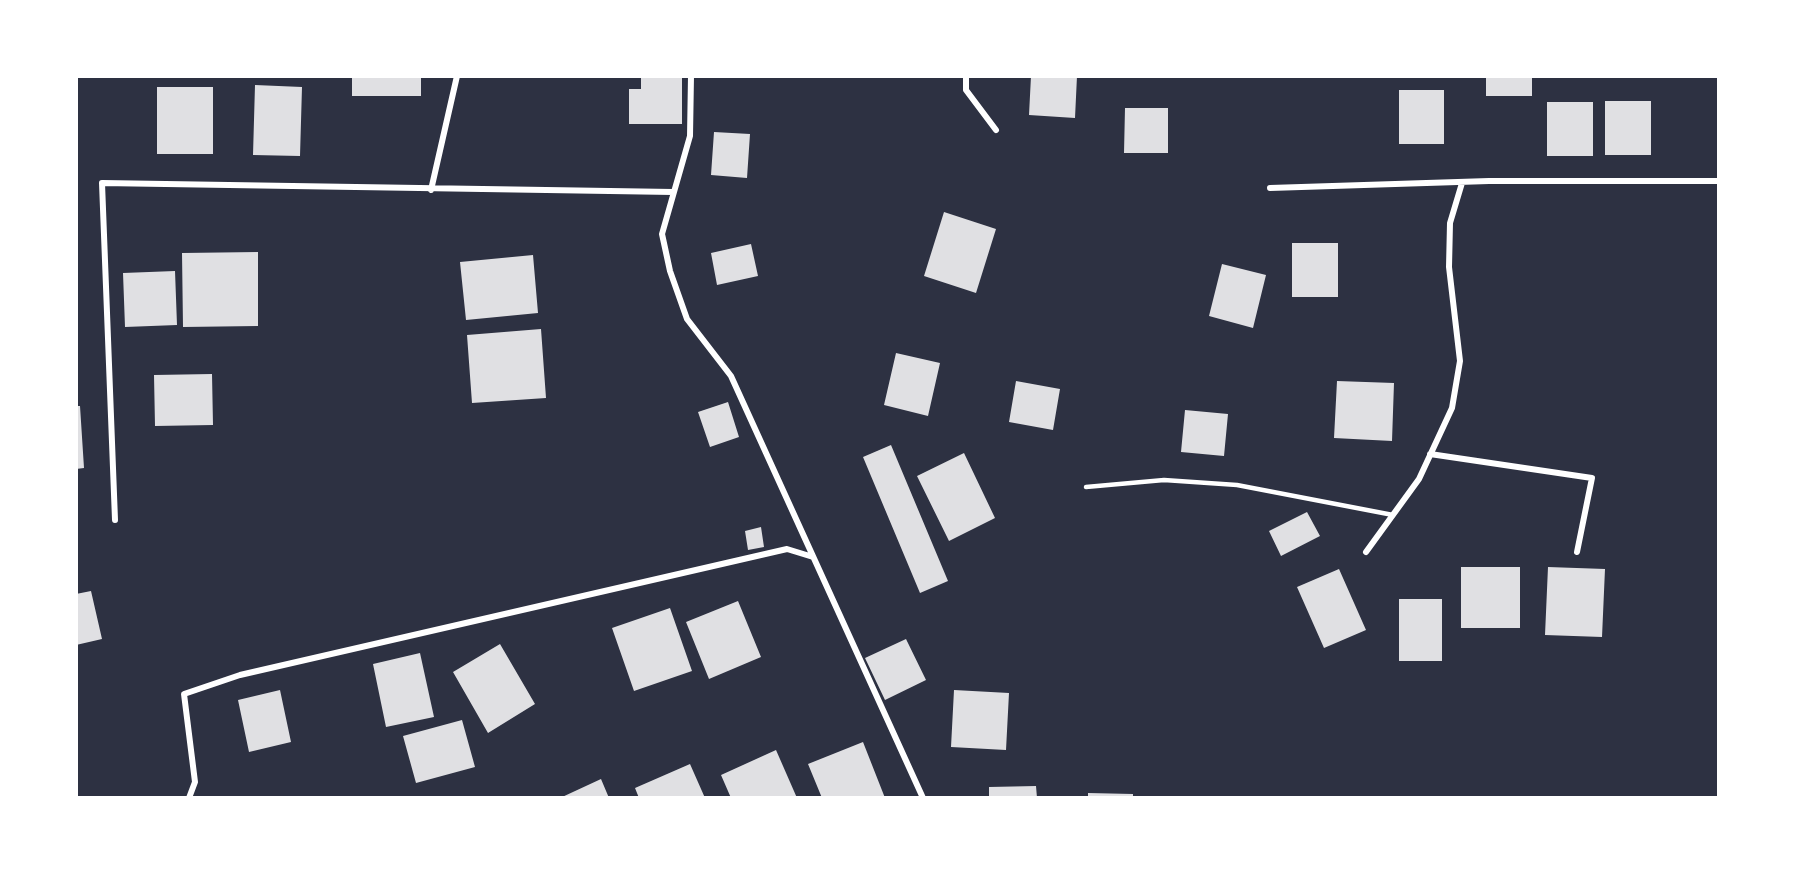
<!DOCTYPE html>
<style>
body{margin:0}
#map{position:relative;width:1795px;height:874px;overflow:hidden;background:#2d3142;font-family:"Exo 2",sans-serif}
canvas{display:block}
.frame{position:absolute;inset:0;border:78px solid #fff;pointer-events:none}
</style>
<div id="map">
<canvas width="1795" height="874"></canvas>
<div class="frame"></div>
</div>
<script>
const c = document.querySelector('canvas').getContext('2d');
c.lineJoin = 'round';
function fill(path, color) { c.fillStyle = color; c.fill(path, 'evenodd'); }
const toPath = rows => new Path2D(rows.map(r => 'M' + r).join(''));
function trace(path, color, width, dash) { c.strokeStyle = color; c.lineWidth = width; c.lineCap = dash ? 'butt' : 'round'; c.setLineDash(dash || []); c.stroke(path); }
fill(toPath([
 [352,76,421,76,421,96,352,96],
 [641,76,682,76,682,124,629,124,629,89,641,89],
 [1031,76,1077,76,1075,118,1029,115],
 [1486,76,1532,76,1532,96,1486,96],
 [255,85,302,87,300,156,253,155],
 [157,87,213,87,213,154,157,154],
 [1399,90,1444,90,1444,144,1399,144],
 [1605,101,1651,101,1651,155,1605,155],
 [1547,102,1593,102,1593,156,1547,156],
 [1125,108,1168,108,1168,153,1124,153],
 [714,132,750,134,747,178,711,175],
 [944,212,996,229,976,293,924,276],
 [1292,243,1338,243,1338,297,1292,297],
 [751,244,758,276,717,285,711,253],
 [258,252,258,326,183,327,182,253],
 [533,255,538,313,466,320,460,262],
 [1222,264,1266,275,1253,328,1209,316],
 [175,271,177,325,125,327,123,273],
 [541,329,546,398,472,403,467,335],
 [896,353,940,363,928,416,884,405],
 [212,374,213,425,155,426,154,375],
 [1016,381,1060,389,1053,430,1009,422],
 [1337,381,1394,383,1392,441,1334,438],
 [728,402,739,437,710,447,698,412],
 [76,406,80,406,84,468,76,469],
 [1185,410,1228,414,1224,456,1181,452],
 [891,445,948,581,920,593,863,457],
 [964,453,995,518,949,541,917,476],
 [1307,512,1320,536,1281,556,1269,531],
 [761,527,764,547,748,550,745,531],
 [1461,567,1520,567,1520,628,1461,628],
 [1548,567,1605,569,1602,637,1545,635],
 [1339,569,1366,630,1324,648,1297,587],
 [91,591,102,639,76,645,76,594],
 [1399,599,1442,599,1442,661,1399,661],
 [738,601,761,657,709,679,686,622],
 [670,608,692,671,634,691,612,628],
 [906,639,926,680,885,700,865,658],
 [500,644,535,704,488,733,453,672],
 [420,653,434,717,386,727,373,664],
 [280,690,291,742,249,752,238,700],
 [954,690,1009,693,1006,750,951,747],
 [462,720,475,767,416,783,403,736],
 [863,742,885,798,822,798,808,764],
 [776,750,797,798,731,798,721,775],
 [690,764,705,798,639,798,635,788],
 [601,779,609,798,560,798],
 [1036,786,1037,798,989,798,989,787],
 [1088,793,1133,794,1133,798,1088,798]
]), '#e0e0e3');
trace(toPath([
 [1086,487,1164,480,1237,485,1393,515]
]), '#fff', 4.5);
trace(toPath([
 [691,76,690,136,662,234,670,271,687,319,731,376,923,798],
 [966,76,966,90,996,130],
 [1270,188,1489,181,1718,181],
 [431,190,457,76],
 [1430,454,1592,478,1577,552],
 [115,520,102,183,673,192],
 [1366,552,1419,479,1452,408,1460,361,1449,267,1450,223,1462,183],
 [189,798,195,782,184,694,240,675,787,549,813,557]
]), '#fff', 6);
</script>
